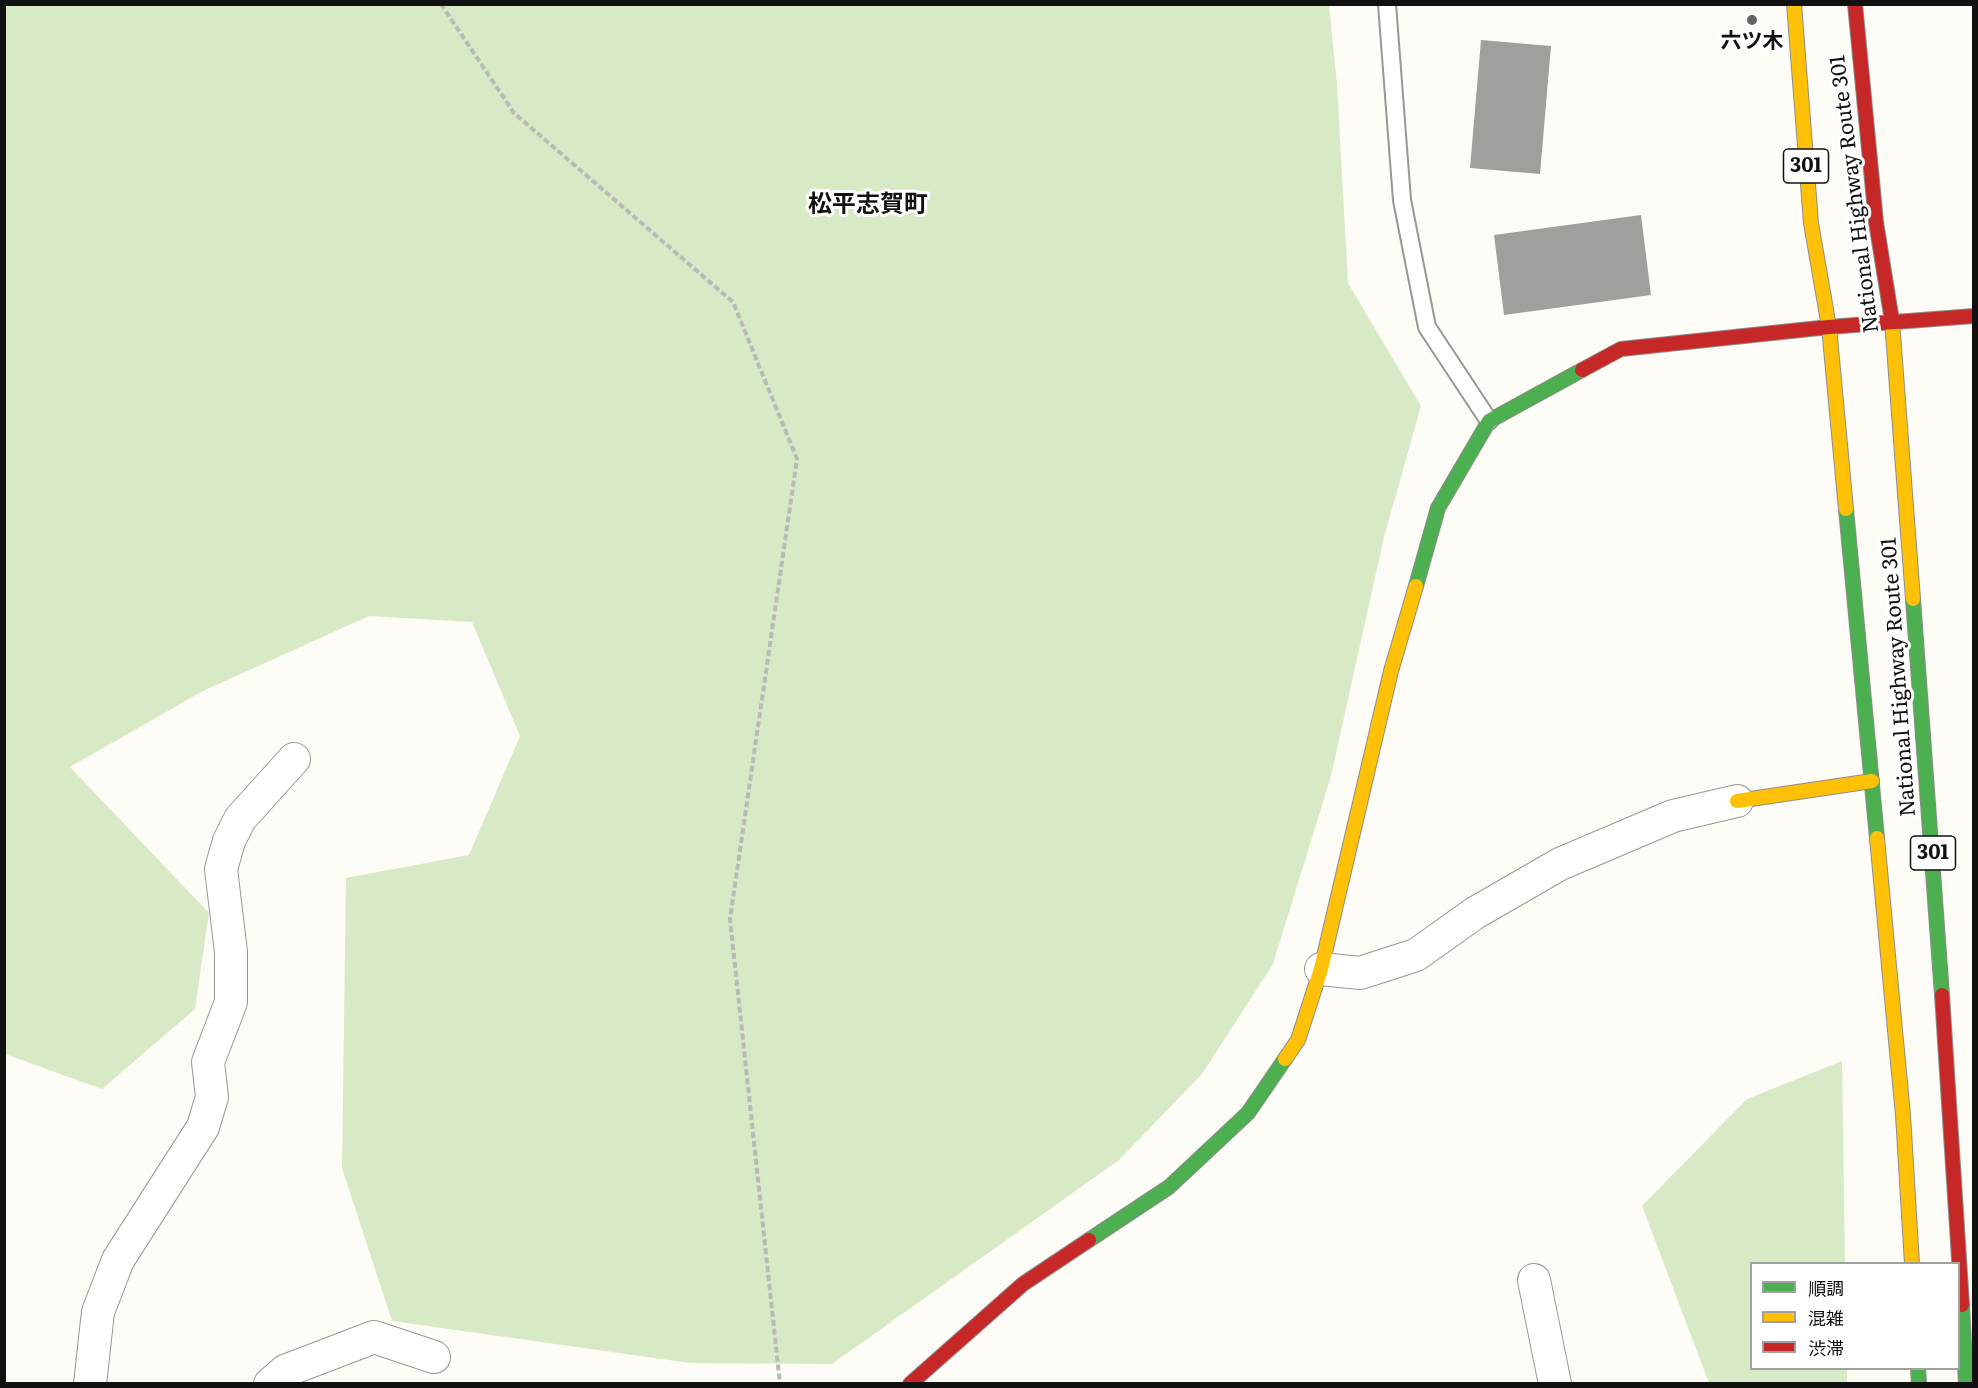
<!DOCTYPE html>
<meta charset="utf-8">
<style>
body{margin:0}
#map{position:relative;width:1978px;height:1388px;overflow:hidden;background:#fdfcf7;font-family:Literata,"Noto Sans JP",serif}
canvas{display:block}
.frame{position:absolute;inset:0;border:6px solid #111;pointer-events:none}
.legend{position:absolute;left:1750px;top:1262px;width:210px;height:108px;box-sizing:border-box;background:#fff;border:2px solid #a0a0a0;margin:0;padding:8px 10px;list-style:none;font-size:18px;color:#111}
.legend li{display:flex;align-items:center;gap:12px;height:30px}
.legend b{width:30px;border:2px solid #a0a0a0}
</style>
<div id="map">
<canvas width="1978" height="1388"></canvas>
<div class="frame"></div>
<ul class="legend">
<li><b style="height:8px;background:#4caf50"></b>順調</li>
<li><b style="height:8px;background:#ffc107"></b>混雑</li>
<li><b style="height:8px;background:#c62828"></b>渋滞</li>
</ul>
</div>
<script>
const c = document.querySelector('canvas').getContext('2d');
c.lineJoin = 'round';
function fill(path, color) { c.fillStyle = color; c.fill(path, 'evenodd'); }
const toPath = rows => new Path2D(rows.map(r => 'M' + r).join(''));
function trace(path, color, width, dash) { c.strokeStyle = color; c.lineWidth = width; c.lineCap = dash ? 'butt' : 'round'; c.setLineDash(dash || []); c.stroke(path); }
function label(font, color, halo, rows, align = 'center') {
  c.font = font + ' Literata,"Noto Sans JP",serif'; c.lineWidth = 6; c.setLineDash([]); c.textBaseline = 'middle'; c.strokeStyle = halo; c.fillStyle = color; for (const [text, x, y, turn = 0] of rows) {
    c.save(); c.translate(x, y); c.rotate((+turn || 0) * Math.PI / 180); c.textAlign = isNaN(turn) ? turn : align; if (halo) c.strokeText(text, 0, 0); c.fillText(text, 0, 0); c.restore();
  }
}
fill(toPath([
 [5,4,1329,5,1337,85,1348,283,1421,406,1384,537,1331,776,1273,964,1202,1074,1119,1160,832,1364,690,1363,392,1321,342,1168,346,878,469,855,520,736,472,622,369,616,203,691,70,767,209,913,195,1009,102,1089,5,1054],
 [1842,1061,1845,1263,1752,1264,1752,1368,1847,1369,1847,1383,1709,1383,1642,1206,1747,1099]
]), '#d8eac5');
fill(toPath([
 [1481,40,1551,46,1540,174,1470,168],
 [1641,215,1651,295,1504,315,1494,235]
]), '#a19f9c');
const lane = toPath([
 [1387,4,1402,200,1427,327,1489,421]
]);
const street = toPath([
 [1321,969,1360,973,1416,955,1475,913,1560,864,1673,816,1737,801],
 [1534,1280,1555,1384],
 [90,1384,98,1312,118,1260,203,1127,212,1097,208,1062,231,1002,231,952,221,869,229,841,240,819,294,759],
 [270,1384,285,1371,374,1337,434,1357]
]);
const fast = toPath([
 [1846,509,1877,838],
 [1416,586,1438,508,1489,421,1582,370],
 [1913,599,1942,995],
 [1089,1240,1169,1187,1248,1113,1285,1059],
 [1962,1305,1966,1384],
 [1918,1368,1919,1384]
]);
const slow = toPath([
 [1794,4,1811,223,1829,327,1846,509],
 [1892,321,1913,599],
 [1737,801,1872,781],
 [1877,838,1903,1115,1912,1264],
 [1285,1059,1298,1040,1321,969,1391,671,1416,586]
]);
const jam = toPath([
 [1855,4,1876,222,1892,321],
 [1582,370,1621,349,1829,327,1974,316],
 [1942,995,1962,1305],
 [910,1384,1023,1284,1089,1240]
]);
trace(lane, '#979795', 20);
trace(street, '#979795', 34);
trace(fast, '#8e8d8b', 16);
trace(slow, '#8e8d8b', 16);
trace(jam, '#8e8d8b', 16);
trace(toPath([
 [441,4,514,113,733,302,797,459,730,919,780,1384]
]), '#b9b9b8', 4, [6, 3]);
trace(lane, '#fffffe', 16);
trace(street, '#fffffe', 32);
trace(fast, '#4caf50', 14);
trace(slow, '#ffc107', 14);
trace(jam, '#c62828', 14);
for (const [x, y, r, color] of [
 [1752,20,6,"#646362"]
]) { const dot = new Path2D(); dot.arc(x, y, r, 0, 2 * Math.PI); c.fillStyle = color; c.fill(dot); trace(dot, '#fff', 2); }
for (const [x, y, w] of [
 [1806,166,45],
 [1933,853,45]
]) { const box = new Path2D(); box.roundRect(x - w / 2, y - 17, w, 34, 4.5); c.fillStyle = '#fff'; c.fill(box); trace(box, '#111', 1.5); }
label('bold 20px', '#111', null, [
 ["301",1806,166],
 ["301",1933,853]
]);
label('bold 21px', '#111', '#fff', [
 ["六ツ木",1752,42]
]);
label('21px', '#111', '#fff', [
 ["National Highway Route 301",1855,194,-97],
 ["National Highway Route 301",1899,677,-94]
]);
label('bold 24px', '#111', '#fff', [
 ["松平志賀町",868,205]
]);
</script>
